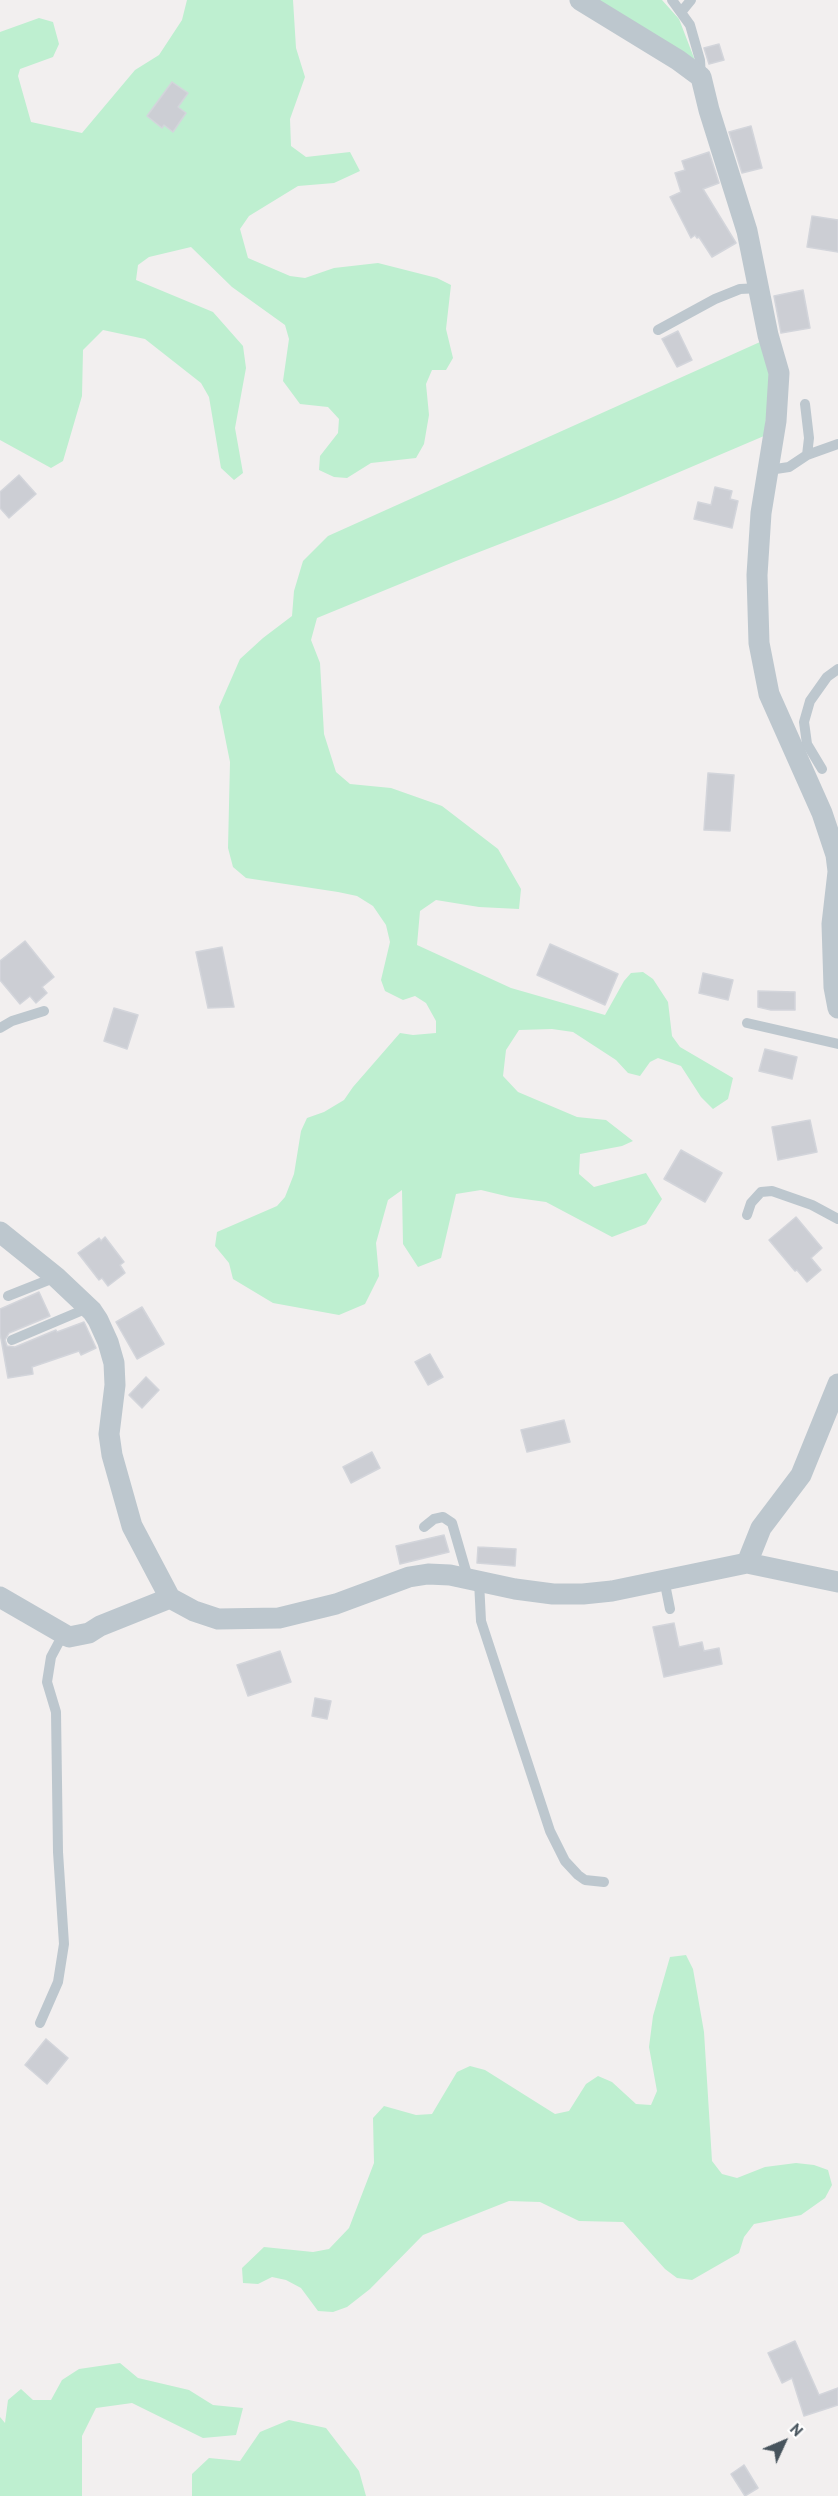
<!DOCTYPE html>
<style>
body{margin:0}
#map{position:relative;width:838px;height:2496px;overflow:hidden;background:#f2efef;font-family:"PT Sans",sans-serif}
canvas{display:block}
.north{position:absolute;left:754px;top:2412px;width:60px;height:60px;-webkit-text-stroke:4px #fff;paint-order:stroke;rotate:46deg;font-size:16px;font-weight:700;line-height:24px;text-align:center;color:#47535c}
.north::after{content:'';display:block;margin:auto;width:21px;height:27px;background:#47535c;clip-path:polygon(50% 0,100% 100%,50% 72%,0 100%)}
</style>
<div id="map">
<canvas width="838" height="2496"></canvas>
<div class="north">N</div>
</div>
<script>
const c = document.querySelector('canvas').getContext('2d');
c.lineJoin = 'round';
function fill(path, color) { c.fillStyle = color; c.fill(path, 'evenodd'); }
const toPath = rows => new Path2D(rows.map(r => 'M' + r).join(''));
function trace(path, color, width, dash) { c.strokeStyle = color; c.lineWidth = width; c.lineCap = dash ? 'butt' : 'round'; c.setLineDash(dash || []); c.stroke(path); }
fill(toPath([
 [187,0,293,0,296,48,305,77,290,119,291,146,306,157,350,152,360,171,334,183,298,186,249,216,240,229,248,258,290,276,305,278,334,268,378,263,437,278,451,285,446,329,453,358,446,370,432,370,426,384,429,415,424,444,416,458,371,463,347,478,334,477,319,470,320,456,338,433,339,419,328,407,300,404,283,381,289,339,285,325,232,287,191,247,149,257,138,265,136,280,213,312,243,346,246,368,235,428,243,473,234,480,221,468,209,397,201,383,145,339,103,330,83,350,82,396,63,461,51,468,0,440,0,32,39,18,53,22,59,44,53,57,20,69,18,76,31,122,82,133,135,70,159,55,182,20],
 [598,0,662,0,679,19,696,63],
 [760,342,771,375,764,436,616,499,456,561,317,618,311,640,320,663,324,734,336,772,350,784,391,788,442,806,498,849,521,889,519,909,479,907,436,900,420,911,417,945,511,988,605,1015,624,981,631,973,643,972,653,979,668,1002,672,1036,680,1047,733,1078,728,1099,713,1109,701,1097,681,1066,658,1058,650,1062,640,1076,628,1073,616,1060,573,1032,552,1029,519,1030,506,1050,503,1076,518,1092,577,1117,606,1120,633,1141,622,1146,580,1154,579,1174,594,1187,646,1173,662,1199,646,1224,612,1237,546,1202,510,1197,481,1190,456,1194,441,1258,418,1267,403,1244,402,1190,388,1200,376,1243,379,1276,365,1304,339,1315,273,1303,233,1279,229,1263,215,1246,217,1232,277,1206,285,1197,294,1174,301,1131,307,1118,324,1112,344,1100,353,1087,400,1033,413,1035,436,1033,436,1021,426,1003,415,996,403,1000,385,991,381,980,390,942,386,925,373,906,357,896,338,892,246,878,233,867,228,848,230,762,219,707,240,659,263,638,292,616,294,591,303,561,328,536],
 [686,1955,693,1969,704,2032,712,2161,722,2174,737,2178,765,2167,796,2163,814,2165,828,2170,832,2185,825,2198,801,2215,754,2224,744,2237,739,2253,692,2280,677,2278,665,2269,623,2222,579,2221,540,2202,509,2201,423,2235,370,2289,347,2307,333,2312,318,2311,301,2288,286,2280,272,2277,258,2284,243,2283,242,2268,264,2247,313,2252,329,2249,349,2228,374,2163,373,2118,384,2106,416,2115,432,2114,457,2072,470,2066,485,2070,555,2114,569,2111,586,2084,598,2076,612,2082,636,2104,651,2105,657,2091,649,2047,653,2016,670,1957],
 [120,2363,138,2378,189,2390,213,2405,243,2408,236,2435,203,2438,132,2403,96,2408,82,2436,82,2496,0,2496,0,2417,5,2423,8,2400,21,2389,33,2400,51,2400,62,2380,79,2369],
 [289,2420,326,2428,359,2471,366,2496,192,2496,192,2474,209,2458,240,2461,260,2432]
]), '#beefd0');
const building = toPath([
 [719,44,724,60,709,64,704,48,719,44],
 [172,82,188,93,178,107,186,113,173,132,164,125,162,128,147,116,172,82],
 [751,126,762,168,742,173,729,132,751,126],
 [709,152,719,183,703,189,736,243,712,257,699,237,697,238,695,235,691,238,670,197,681,192,675,173,685,170,682,161,709,152],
 [812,216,838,220,838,252,807,247,812,216],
 [803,290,810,328,781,333,774,296,803,290],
 [678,331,692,360,677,367,662,339,678,331],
 [19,475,36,494,9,518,0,508,0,492,19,475],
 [715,487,732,491,730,499,738,501,732,528,694,519,698,502,711,505,715,487],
 [708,773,734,775,730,831,704,830,708,773],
 [25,941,54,977,42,987,47,993,36,1003,30,996,20,1004,0,980,0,961,25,941],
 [550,944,618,974,605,1005,537,975,550,944],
 [222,947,234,1007,208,1008,196,952,222,947],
 [703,973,733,980,728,1000,699,993,703,973],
 [758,991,795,992,795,1010,771,1010,758,1007,758,991],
 [114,1008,138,1015,127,1049,104,1041,114,1008],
 [765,1049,797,1057,792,1079,759,1071,765,1049],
 [810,1120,817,1152,778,1160,772,1127,810,1120],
 [681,1150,722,1173,705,1202,664,1179,681,1150],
 [796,1217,822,1248,811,1258,821,1270,807,1282,797,1270,795,1271,769,1240,796,1217],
 [105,1237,124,1262,120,1265,125,1273,108,1286,102,1278,99,1280,78,1253,99,1238,101,1241,105,1237],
 [39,1292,50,1316,9,1333,5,1340,7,1346,15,1347,56,1330,57,1332,84,1322,96,1348,81,1355,79,1351,32,1367,33,1374,8,1378,0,1333,0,1309,39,1292],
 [142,1307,164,1344,137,1359,116,1322,142,1307],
 [430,1354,443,1377,428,1385,415,1362,430,1354],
 [146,1377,159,1390,142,1408,129,1395,146,1377],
 [564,1420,570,1442,527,1452,521,1430,564,1420],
 [372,1452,380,1468,351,1483,343,1467,372,1452],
 [444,1535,449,1552,400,1564,396,1546,444,1535],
 [478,1547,516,1549,515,1566,477,1563,478,1547],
 [674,1623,679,1647,702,1642,704,1651,719,1648,722,1664,664,1677,653,1627,674,1623],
 [280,1651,291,1682,248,1696,237,1665,280,1651],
 [315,1698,331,1701,327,1719,312,1716,315,1698],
 [46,2039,68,2058,47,2084,25,2065,46,2039],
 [795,2341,819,2395,838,2388,838,2405,804,2416,792,2378,782,2383,768,2353,795,2341],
 [744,2465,758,2488,745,2496,731,2474,744,2465]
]);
fill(building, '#ccced4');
trace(building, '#d3d5db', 1.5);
trace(toPath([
 [672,0,690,25,700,60,701,77],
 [682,11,691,0],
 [658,330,715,299,740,289,760,288],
 [805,404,809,438,807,455],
 [769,470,789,467,807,455,838,444],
 [822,769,807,744,804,722,810,701,827,677,838,669],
 [747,1023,838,1044],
 [0,1028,12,1021,44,1011],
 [747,1215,751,1203,761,1192,772,1191,812,1205,838,1219],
 [8,1296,56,1277],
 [12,1340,83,1310,91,1311],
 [424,1527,434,1519,443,1517,452,1523,468,1578],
 [664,1579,670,1609],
 [479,1581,481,1621,550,1831,565,1861,578,1875,585,1880,604,1882],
 [40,2023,58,1982,64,1944,58,1852,56,1712,47,1682,51,1657,59,1642,69,1637]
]), '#bdc7ce', 10);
trace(toPath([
 [580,0,678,60,701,77,709,110,747,231,768,335,779,373,776,421,761,513,757,575,759,643,769,694,822,813,836,855,838,871],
 [838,872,832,924,834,987,838,1008],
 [0,1232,56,1277,92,1311,98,1320,108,1342,114,1363,115,1385,109,1434,112,1455,132,1526,170,1598,194,1611,218,1619,279,1618,336,1604,409,1577,428,1574,450,1575,515,1589,553,1594,583,1594,612,1591,747,1563,838,1582],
 [747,1563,761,1528,801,1475,838,1384],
 [0,1597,69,1637,89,1633,100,1626,170,1598]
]), '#bdc7ce', 21);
</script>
